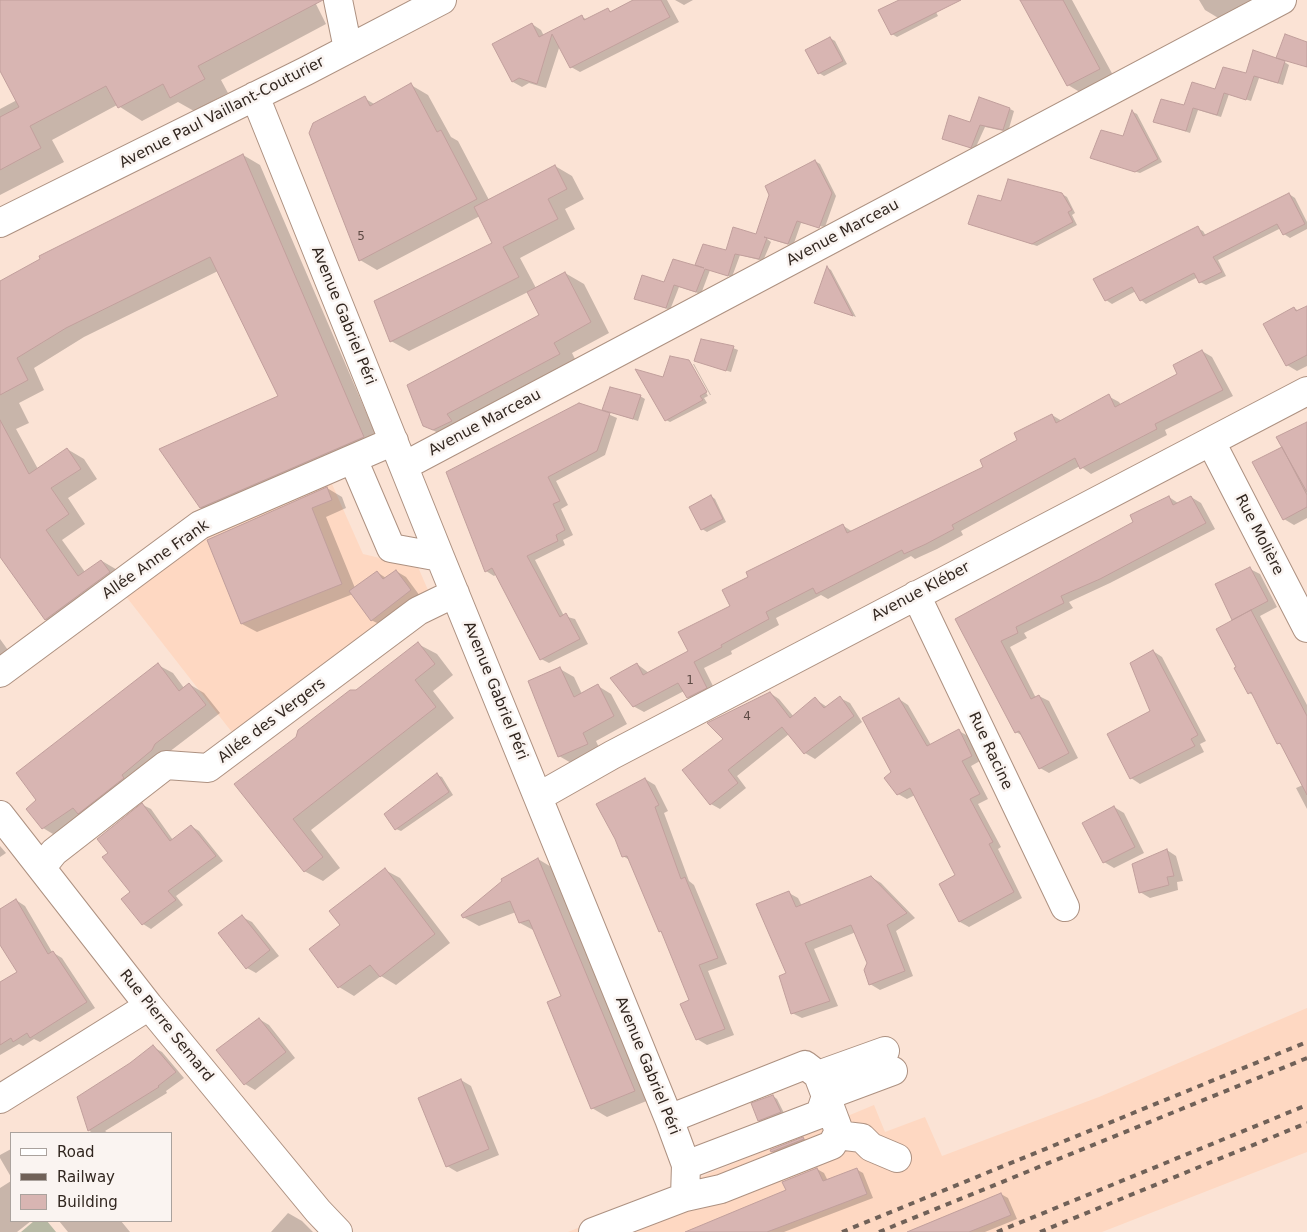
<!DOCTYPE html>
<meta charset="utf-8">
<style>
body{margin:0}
#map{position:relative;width:1307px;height:1232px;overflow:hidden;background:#fbe3d5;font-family:"DejaVu Sans",sans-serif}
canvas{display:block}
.legend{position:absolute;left:10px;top:1132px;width:162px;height:90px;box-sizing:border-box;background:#faf4f1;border:1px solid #aaa29d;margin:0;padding:6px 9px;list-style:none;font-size:15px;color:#322720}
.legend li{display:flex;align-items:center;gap:10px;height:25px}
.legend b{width:25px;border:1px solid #aaa29d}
</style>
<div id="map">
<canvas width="1307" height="1232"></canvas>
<ul class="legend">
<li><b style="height:6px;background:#fff"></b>Road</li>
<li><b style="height:6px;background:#706158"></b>Railway</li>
<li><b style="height:14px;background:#d8b5b2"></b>Building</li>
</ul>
</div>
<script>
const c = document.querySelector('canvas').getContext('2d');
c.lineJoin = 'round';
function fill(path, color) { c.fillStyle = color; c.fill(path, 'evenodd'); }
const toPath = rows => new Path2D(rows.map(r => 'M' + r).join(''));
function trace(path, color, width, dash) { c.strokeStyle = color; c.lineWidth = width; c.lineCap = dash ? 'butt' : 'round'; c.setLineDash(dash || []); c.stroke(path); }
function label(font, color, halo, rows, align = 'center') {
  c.font = font + ' "DejaVu Sans",sans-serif'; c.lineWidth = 5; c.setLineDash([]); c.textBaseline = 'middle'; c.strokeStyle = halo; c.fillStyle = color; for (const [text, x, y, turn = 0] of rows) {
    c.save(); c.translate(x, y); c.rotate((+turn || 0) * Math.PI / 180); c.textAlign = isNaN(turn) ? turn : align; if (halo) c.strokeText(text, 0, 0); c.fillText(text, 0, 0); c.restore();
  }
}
fill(toPath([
 [328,475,363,554,418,567,431,597,238,740,121,590,201,529],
 [1307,1008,1307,1152,1102,1232,568,1232,874,1105,885,1132,925,1117,942,1156,1099,1097]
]), '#fed8c2');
fill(toPath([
 [34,1221,47,1221,56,1232,21,1232]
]), '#b6b8a3');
fill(toPath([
 [0,0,314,0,326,24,221,80,228,93,194,111,178,102,142,121,117,105,52,140,64,162,0,195,0,109,17,100,0,68],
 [635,0,667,0,679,22,580,72,571,67,560,45,546,88,529,83,522,87,513,82,532,24,541,30,544,36,582,17,588,20,608,10,612,12],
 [675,0,693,0,684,5],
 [901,0,930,0,938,16,897,37,892,34],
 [1022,0,1072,0,1114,77,1083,94,1068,85],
 [1199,0,1250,0,1251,2,1220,19,1205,10],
 [830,38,835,41,847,64,824,76,819,73],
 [1283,61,1289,65,1283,85,1259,78,1251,101,1229,94,1221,117,1198,110,1190,133,1154,121,1247,75],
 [411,85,428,95,451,137,458,141,489,200,555,166,572,176,584,199,565,209,575,229,520,258,536,288,565,273,584,284,609,333,572,353,578,365,443,436,424,425,541,316,528,292,409,351,391,341,494,243,480,216,377,270,360,260,364,98,381,108],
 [1010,109,1014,111,1008,132,985,127,975,149,948,141,971,123],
 [1133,112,1137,114,1162,162,1140,173,1092,158,1124,138],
 [243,155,260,165,381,447,218,517,200,507,279,397,218,271,84,337,34,368,44,390,19,403,29,423,16,429,38,469,67,449,84,459,97,479,68,498,85,524,62,540,85,572,102,561,119,571,63,629,46,620,0,555,0,283],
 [815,161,820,164,836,196,825,227,801,223,793,246,766,238,771,242,763,261,740,255,732,277,710,270,701,294,679,287,670,310,635,298,702,268,696,265,757,236],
 [1062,194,1067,197,1075,213,1072,215,1077,225,1037,246,969,223,1002,203],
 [1289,194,1295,198,1307,222,1307,229,1290,238,1284,234,1281,228,1218,260,1226,276,1206,285,1200,282,1198,277,1146,304,1141,300,1136,291,1112,304,1106,300,1197,228,1203,231,1206,236],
 [828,268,831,270,856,317,816,303],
 [1307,307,1307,366,1297,371,1287,365,1294,308,1299,311],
 [733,348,738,350,731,372,695,361],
 [1202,351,1212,357,1233,396,1165,430,1167,435,1091,474,1080,466,961,531,963,535,937,549,915,559,911,556,828,599,821,595,776,618,779,625,731,651,732,654,704,668,717,694,698,703,688,697,684,691,644,712,633,706,637,664,649,673,690,651,732,606,842,525,853,532,985,467,1052,415,1062,421,1108,396,1119,402,1121,405,1179,374],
 [688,361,708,396,704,398,707,403,670,422,666,420,664,379],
 [693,364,694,364,711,395,710,395],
 [640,396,645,399,638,421,604,410],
 [608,414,617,418,605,455,556,481,568,505,561,509,573,535,563,540,565,545,535,560,564,616,575,619,588,644,549,663,541,659,497,574,494,576,486,571,447,473],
 [1307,423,1307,518,1294,525,1284,519,1284,448],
 [327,488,342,497,346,508,326,517,355,588,377,572,386,578,396,571,406,577,420,596,381,625,371,620,353,594,257,632,242,624,208,540],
 [711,496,715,499,726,522,707,532,702,529],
 [1169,497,1178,503,1191,497,1201,503,1215,529,1110,583,1069,602,1073,608,1024,633,1027,638,1010,647,1036,698,1039,696,1049,701,1078,758,1049,773,1040,768,1023,736,1016,732,957,619,1135,523],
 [1250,569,1260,574,1277,607,1260,616,1307,705,1307,809,1296,788,1303,785,1283,746,1278,743,1253,695,1249,693,1237,668,1235,620,1216,585],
 [0,639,13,657,0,667],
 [418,644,437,654,453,675,433,691,454,718,311,830,340,868,323,881,304,871,236,784],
 [1153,651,1162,657,1206,741,1200,744,1204,752,1140,784,1131,778,1151,712],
 [158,665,173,673,184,688,189,684,204,693,220,713,58,837,43,828,38,800],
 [560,669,574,677,582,694,598,686,611,694,627,724,596,741,601,752,573,764,559,756],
 [770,693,779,699,794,717,815,699,827,707,840,698,850,703,862,722,815,759,805,753,789,734,737,776,746,788,720,809,711,804,725,740],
 [899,699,908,705,931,745,959,731,968,736,980,761,971,766,988,799,978,804,1001,847,998,849,1022,898,969,927,960,922,940,884,956,876,915,795,907,799,898,794,892,773],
 [437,775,442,777,453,795,401,831,396,829],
 [645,779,655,785,668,811,664,813,689,881,694,885,727,964,708,971,734,1035,707,1045,697,1039,690,1001,664,933,660,931,631,861,623,856],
 [143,805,151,809,173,840,191,826,199,831,223,861,176,896,183,905,151,929,143,924,123,899,132,892,109,853],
 [1114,807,1124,813,1144,853,1114,868,1104,862],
 [0,846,6,853,0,857],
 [1167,850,1176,856,1183,881,1177,882,1178,890,1150,898,1140,892],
 [538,859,553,868,649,1100,607,1117,592,1108,562,997,535,931,520,923,516,912,479,926,463,917],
 [385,870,400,878,450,943,396,985,381,976,354,996,339,987,342,926],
 [871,877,881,883,915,918,896,931,913,976,880,990,870,984,868,963,856,932,814,949,838,1006,802,1018,792,1013,788,974,789,893,798,898,802,906],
 [16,900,25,906,52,952,62,958,95,1008,40,1042,34,1039,23,1046,19,1044,0,1055,0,984,18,972,0,943,0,910],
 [242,917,252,922,279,956,256,973,247,968],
 [259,1019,269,1025,295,1058,255,1090,245,1084],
 [153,1047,162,1052,184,1078,166,1091,167,1093,105,1131,108,1133,92,1133,89,1130,131,1065],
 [461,1080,471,1086,499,1155,457,1172,447,1166],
 [773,1096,777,1099,785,1115,764,1123,759,1120],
 [803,1138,808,1141,776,1154,772,1152],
 [11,1149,11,1177,0,1158,0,1155],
 [817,1169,824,1173,828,1181,856,1169,863,1173,873,1198,784,1232,687,1232,787,1191],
 [11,1181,11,1221,31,1221,17,1232,0,1232,0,1188],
 [1001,1194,1008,1198,1017,1219,985,1232,908,1232],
 [288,1213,302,1221,313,1232,271,1232],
 [59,1221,121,1221,130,1232,68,1232]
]), '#0003');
const building = toPath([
 [0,0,323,0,198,66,205,79,170,98,163,84,118,108,106,86,30,126,41,148,0,170,0,117,19,107,0,71,0,0],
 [633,0,661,0,670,17,570,68,552,34,537,84,519,78,512,82,492,44,532,23,539,37,582,15,584,20,608,8,610,12,633,0],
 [899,0,961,0,891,35,878,10,899,0],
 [1020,0,1063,0,1100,69,1067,86,1020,0],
 [1285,34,1307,42,1307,67,1276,58,1285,34],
 [830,37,843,61,818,74,805,50,830,37],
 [1253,50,1285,61,1278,83,1254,76,1246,100,1224,93,1217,115,1193,108,1186,131,1153,122,1161,99,1184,105,1192,82,1215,89,1223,67,1246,73,1253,50],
 [411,83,437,132,441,130,477,199,359,261,309,133,313,123,365,96,370,106,411,83],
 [979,97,1010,108,1003,130,980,125,971,148,942,139,949,115,970,122,979,97],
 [1132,110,1158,159,1135,172,1090,158,1101,130,1123,136,1132,110],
 [243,154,364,437,200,508,159,449,278,396,210,257,66,328,17,358,28,380,0,395,0,281,40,259,39,256,243,154],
 [815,160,832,193,819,228,797,221,788,244,764,237,767,238,759,259,735,254,728,276,705,269,696,292,674,285,666,308,634,299,642,275,664,282,673,259,704,268,695,265,703,244,726,250,733,227,756,234,769,195,765,186,815,160],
 [555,165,567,189,548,199,558,219,503,247,519,277,390,342,374,301,492,243,474,207,555,165],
 [1008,179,1062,193,1072,210,1068,212,1073,222,1032,244,968,224,978,195,1001,201,1008,179],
 [1289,193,1305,224,1283,235,1277,224,1213,257,1222,272,1199,283,1194,273,1140,301,1132,287,1105,301,1093,279,1198,226,1203,236,1289,193],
 [827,266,853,316,814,303,827,266],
 [565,272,591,322,554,343,560,354,447,414,452,421,433,430,423,426,407,385,539,315,527,292,565,272],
 [1307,306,1307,355,1286,366,1263,324,1294,307,1296,311,1307,306],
 [701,339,734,346,726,371,694,361,701,339],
 [1202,350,1223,390,1155,424,1157,429,1080,469,1075,458,952,525,954,529,926,544,904,554,902,550,816,594,813,588,766,612,769,619,721,645,722,647,694,662,707,688,687,698,678,683,633,707,610,678,637,663,643,675,688,651,678,632,730,606,722,590,748,577,746,572,843,524,847,533,983,467,980,460,1017,440,1014,433,1052,414,1056,423,1109,394,1115,407,1177,374,1173,365,1202,350],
 [670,356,689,360,707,392,700,396,703,400,665,421,635,369,663,377,670,356],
 [610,387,641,395,633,419,602,410,610,387],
 [579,403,610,413,597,451,548,477,560,501,553,504,565,530,556,535,558,541,527,556,560,617,566,613,580,639,540,660,492,568,485,572,446,472,579,403],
 [0,420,29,474,67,448,81,469,51,488,69,514,46,530,78,576,101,560,110,572,45,620,0,557,0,420],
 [1307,422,1307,492,1276,437,1307,422],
 [1282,447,1307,495,1307,507,1283,520,1252,462,1282,447],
 [327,487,332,500,312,508,342,584,241,624,207,540,327,487],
 [711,495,723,519,701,530,689,507,711,495],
 [1169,496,1173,505,1191,496,1206,523,1100,579,1061,596,1064,603,1016,627,1018,633,1001,641,1031,699,1039,695,1069,753,1039,769,1019,731,1015,733,955,619,1133,522,1130,515,1169,496],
 [1250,567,1268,601,1232,620,1215,584,1250,567],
 [396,570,411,590,371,621,349,591,377,571,383,579,396,570],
 [1251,610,1307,716,1307,795,1280,743,1277,744,1251,692,1248,694,1234,668,1236,667,1216,629,1251,610],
 [418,642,435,664,415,680,436,707,293,819,323,857,304,872,234,784,296,737,298,730,350,690,356,690,418,642],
 [1153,650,1198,735,1191,739,1195,746,1130,779,1107,734,1150,711,1130,663,1153,650],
 [158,663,179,691,189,683,206,705,155,744,152,750,122,775,124,778,78,814,73,808,42,829,26,809,36,800,16,773,158,663],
 [560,667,574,697,598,684,614,716,583,733,588,744,558,757,528,681,560,667],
 [770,692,790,718,815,697,824,708,840,696,854,716,804,754,782,727,728,770,738,783,710,805,682,770,723,739,707,723,770,692],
 [899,698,927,746,959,729,972,756,962,761,980,794,970,799,993,842,989,844,1014,892,959,922,939,884,955,875,910,788,897,795,884,778,891,772,862,718,899,698],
 [437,773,449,792,395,830,384,814,437,773],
 [645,778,659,805,655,807,681,879,685,877,718,958,699,965,725,1029,696,1040,680,1004,689,1000,661,931,659,932,627,856,622,857,615,839,596,804,645,778],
 [142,803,170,841,191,825,216,856,168,891,176,900,142,925,121,899,130,892,102,857,108,853,97,839,142,803],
 [1114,806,1135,847,1103,863,1082,823,1114,806],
 [1167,849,1174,876,1167,877,1169,885,1139,893,1132,864,1167,849],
 [538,858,635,1091,591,1109,547,1002,561,996,529,920,519,923,510,901,463,918,461,915,502,881,501,879,538,858],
 [385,868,435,934,380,977,370,965,338,988,309,949,340,925,329,911,385,868],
 [871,876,907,913,887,925,905,971,869,985,864,970,867,963,851,925,805,943,830,1001,791,1014,779,976,786,973,756,904,789,891,796,907,871,876],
 [16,899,48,954,53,951,87,1002,30,1038,27,1033,13,1042,11,1038,0,1045,0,982,17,972,0,945,0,909,16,899],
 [242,915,270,950,246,969,218,933,242,915],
 [259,1018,286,1052,244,1085,216,1050,259,1018],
 [153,1045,176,1072,158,1086,159,1087,88,1131,77,1097,130,1063,153,1045],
 [461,1079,489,1149,446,1167,418,1098,461,1079],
 [773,1095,781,1112,758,1121,751,1103,773,1095],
 [803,1137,804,1139,771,1152,770,1150,803,1137],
 [817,1168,823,1181,857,1168,867,1194,767,1232,685,1232,786,1190,782,1182,817,1168],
 [1001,1193,1011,1215,969,1232,907,1232,1001,1193]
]);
fill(building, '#d8b5b2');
trace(building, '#c19f9c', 1);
const minor = toPath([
 [338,0,348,49],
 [255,96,440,557,669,1119,686,1165,685,1197],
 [0,223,306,71,442,0],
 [1211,442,1307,628],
 [353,459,391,548,440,557],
 [404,466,1282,0],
 [916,595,1065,907],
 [0,673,200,525,394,441],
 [538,797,612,755,1307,391],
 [0,815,149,1006,318,1211,338,1232],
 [42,867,54,852,166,765,208,768,418,611,455,593],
 [818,1075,885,1051],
 [826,1096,893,1071],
 [0,1099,149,1006],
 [837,1135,862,1138,871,1147,897,1158],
 [686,1165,820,1114,826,1096],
 [593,1232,685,1197,721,1189,832,1145,839,1131,818,1075,805,1065,669,1119]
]);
trace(minor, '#ad9181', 30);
trace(minor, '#fff', 28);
trace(toPath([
 [842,1232,1307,1042],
 [879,1232,1307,1058],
 [997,1232,1307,1105],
 [1040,1232,1307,1123]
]), '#706158', 4, [6, 6]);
label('12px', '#5c4a44', null, [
 ["5",361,237],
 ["1",690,681],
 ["4",747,717]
]);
label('15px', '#322720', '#faf4f1', [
 ["Avenue Paul Vaillant-Couturier",222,113,-27],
 ["Avenue Marceau",843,233,-28],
 ["Avenue Gabriel Péri",343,316,68],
 ["Avenue Marceau",485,423,-28],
 ["Rue Molière",1259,535,63],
 ["Allée Anne Frank",156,560,-35],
 ["Avenue Kléber",921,592,-28],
 ["Avenue Gabriel Péri",495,691,68],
 ["Allée des Vergers",272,721,-37],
 ["Rue Racine",990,751,65],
 ["Rue Pierre Semard",166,1026,51],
 ["Avenue Gabriel Péri",647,1066,68]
]);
</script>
